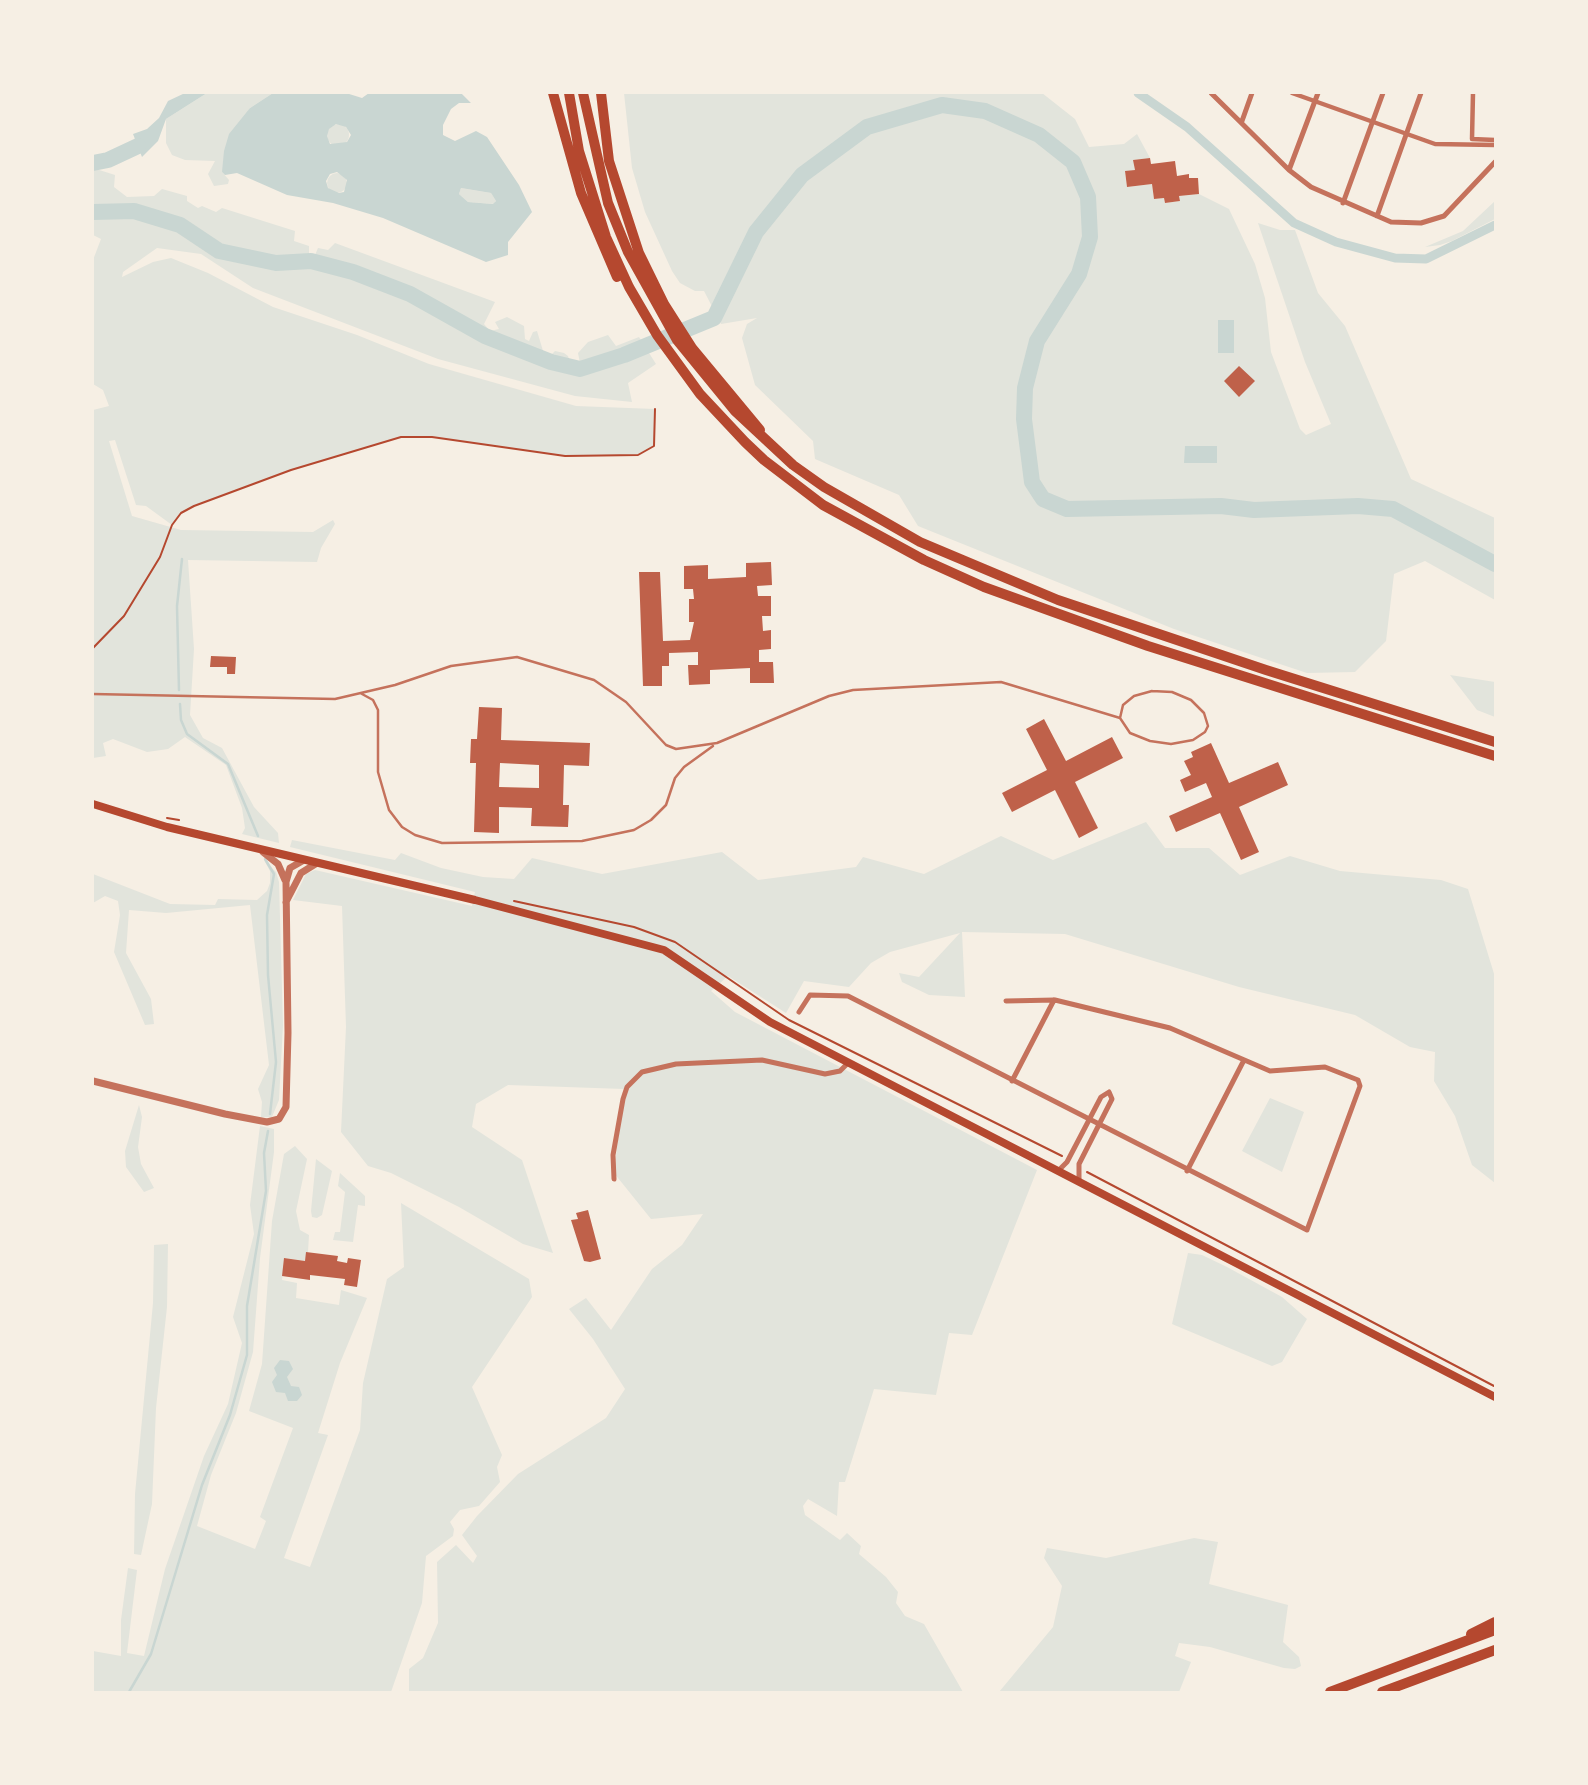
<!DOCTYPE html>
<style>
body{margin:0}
#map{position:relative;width:1588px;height:1785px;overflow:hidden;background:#f6efe4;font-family:Arial,sans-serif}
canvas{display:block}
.frame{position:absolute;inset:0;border:94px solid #f6efe4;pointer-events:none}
</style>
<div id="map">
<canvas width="1588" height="1785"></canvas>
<div class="frame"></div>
</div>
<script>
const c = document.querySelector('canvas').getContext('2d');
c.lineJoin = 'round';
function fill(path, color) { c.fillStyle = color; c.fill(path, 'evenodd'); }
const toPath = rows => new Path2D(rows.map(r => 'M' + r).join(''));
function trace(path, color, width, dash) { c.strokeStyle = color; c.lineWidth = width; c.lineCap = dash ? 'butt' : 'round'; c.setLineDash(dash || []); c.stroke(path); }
fill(toPath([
 [207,93,273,93,250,108,222,172,229,180,228,184,214,186,208,174,215,161,185,160,172,155,166,143,166,119],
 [624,93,1042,93,1075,119,1089,147,1124,144,1137,134,1150,158,1134,160,1135,170,1125,172,1127,187,1152,184,1154,199,1164,198,1165,203,1180,201,1179,196,1199,194,1229,209,1255,264,1265,298,1271,352,1300,429,1306,435,1331,424,1305,362,1258,223,1280,230,1295,230,1318,293,1345,326,1411,479,1495,518,1495,600,1425,561,1394,574,1386,641,1355,672,1307,673,1174,629,918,526,899,495,815,459,813,441,755,385,742,338,747,324,757,318,721,324,704,291,695,291,680,283,672,271,645,212,632,168],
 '327 135a11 11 0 1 1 22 0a11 11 0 1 1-22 0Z',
 [93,168,115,175,114,187,127,197,154,196,162,189,187,196,187,201,198,208,202,206,216,212,222,208,295,231,294,241,309,246,309,254,315,255,318,248,328,250,335,243,495,302,484,324,490,331,499,329,495,322,507,317,524,326,525,339,529,341,533,332,537,331,544,354,550,356,555,351,564,353,568,356,571,364,580,363,578,353,588,342,608,335,616,346,639,337,656,364,628,383,632,402,575,396,438,359,253,288,201,254,157,248,123,272,122,277,153,262,171,258,208,273,273,307,357,335,429,364,576,406,655,409,654,446,638,455,566,456,432,437,401,437,291,470,194,506,181,513,172,525,146,506,136,505,115,440,109,441,132,516,181,530,313,532,333,520,335,524,321,548,317,562,188,560,194,649,190,715,203,738,222,748,254,807,278,833,279,843,242,834,245,828,242,808,226,765,185,737,168,749,147,752,113,739,103,743,106,756,93,758,93,410,109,406,103,390,93,384,93,260,101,239,93,235],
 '327 183a10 10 0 1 1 20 0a10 10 0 1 1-20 0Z',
 [461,188,491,193,496,201,494,204,468,202,459,194],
 [1495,201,1495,219,1452,241,1440,245,1425,247,1463,231],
 [1450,675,1495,682,1495,717,1477,710],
 [1146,822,1165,848,1209,848,1240,875,1290,856,1340,871,1441,880,1468,889,1495,977,1495,1183,1472,1165,1455,1116,1434,1081,1435,1052,1410,1047,1355,1015,1239,987,1065,934,962,932,965,997,929,995,902,982,899,973,919,977,960,933,890,952,871,963,849,987,804,981,786,1013,728,976,711,991,735,1012,1037,1170,972,1335,949,1333,936,1395,874,1389,845,1482,839,1482,837,1516,808,1499,803,1506,805,1515,840,1540,847,1533,861,1546,859,1554,886,1577,898,1592,896,1603,905,1616,924,1624,963,1692,409,1692,409,1669,423,1658,438,1623,437,1562,456,1545,473,1563,477,1556,462,1535,477,1516,518,1474,606,1418,625,1389,593,1339,569,1309,586,1298,611,1330,652,1269,682,1245,703,1214,651,1219,614,1173,624,1089,508,1085,476,1104,472,1127,522,1160,553,1253,523,1244,459,1207,391,1173,368,1166,341,1132,346,1027,342,906,293,900,306,874,315,870,472,906,475,892,290,847,292,840,395,860,401,853,441,868,483,877,514,879,532,858,602,874,722,852,758,880,856,867,863,857,924,874,1001,836,1053,860],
 [264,860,276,872,279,882,283,1025,279,1100,272,1117,261,1117,262,1102,258,1089,269,1065,250,905,166,913,129,910,126,953,151,999,154,1024,145,1025,114,952,120,915,118,901,105,896,93,903,93,874,170,904,215,905,218,899,257,900,267,891,270,883,270,871],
 [1270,1098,1304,1112,1282,1172,1242,1151],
 [139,1105,142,1117,138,1147,141,1164,154,1188,144,1192,126,1167,125,1151],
 [260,1126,274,1129,274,1152,260,1258,253,1352,236,1413,211,1475,197,1526,255,1549,266,1521,260,1517,293,1428,249,1411,262,1364,272,1221,284,1154,295,1146,307,1159,296,1211,300,1230,309,1235,308,1252,305,1261,285,1258,282,1280,297,1283,296,1298,339,1305,341,1290,367,1298,340,1363,318,1433,328,1435,284,1558,310,1567,360,1430,363,1383,387,1279,404,1267,401,1203,529,1279,532,1297,472,1387,502,1455,497,1467,500,1482,479,1506,460,1510,450,1522,454,1529,453,1536,426,1556,422,1603,391,1692,93,1692,93,1651,121,1656,121,1620,128,1568,137,1570,127,1653,144,1656,165,1569,204,1456,228,1404,242,1343,233,1317,254,1234,250,1205],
 [316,1159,332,1171,322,1215,317,1218,312,1217,311,1211],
 [340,1173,365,1196,365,1206,358,1205,353,1242,333,1240,335,1232,340,1232,345,1192,338,1186],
 [168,1244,167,1307,156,1408,152,1504,141,1555,134,1554,135,1494,153,1303,154,1245],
 [1188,1253,1202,1255,1227,1267,1282,1297,1307,1319,1282,1362,1272,1366,1172,1324],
 [1194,1538,1218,1542,1209,1584,1288,1605,1283,1642,1299,1657,1301,1666,1295,1669,1284,1668,1210,1647,1179,1643,1175,1656,1191,1662,1179,1692,999,1692,1053,1627,1062,1586,1044,1558,1047,1548,1106,1558]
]), '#e2e4dc');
fill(toPath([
 [185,93,207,93,166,119,158,141,142,157,133,134,147,129,159,118,168,101],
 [273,93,346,93,362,98,369,93,461,93,471,103,459,103,451,109,443,125,443,135,455,141,476,131,487,137,519,185,532,212,508,242,508,255,486,262,383,218,333,203,287,195,237,173,225,175,222,172,224,151,229,134,250,108],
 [336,124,346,127,351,135,347,142,330,144,327,136,329,129],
 [337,172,347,180,344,192,339,193,328,188,326,181,330,174],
 [461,188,491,193,496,201,493,204,468,202,459,194],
 [1218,320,1234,320,1234,353,1218,353],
 [1185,446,1217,446,1217,463,1184,463],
 [280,1360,289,1361,293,1369,287,1377,291,1386,299,1387,302,1395,297,1401,288,1401,285,1393,276,1392,272,1382,277,1375,274,1368]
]), '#c9d6d2');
trace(toPath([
 [179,690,177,606,182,559],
 [180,704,181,720,187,734,228,764,258,836],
 [265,859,274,874,267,915,268,975,276,1062,270,1114],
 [129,1692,151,1654,202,1485,230,1415,247,1355,247,1306,266,1191,264,1153,268,1131]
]), '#c9d6d2', 2.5);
trace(toPath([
 [1138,93,1187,127,1294,223,1336,242,1395,258,1426,259,1495,225]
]), '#c9d6d2', 9);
trace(toPath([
 [93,163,108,160,138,146],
 [93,212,134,211,180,225,219,251,276,263,311,261,353,272,410,294,485,336,551,362,580,369,624,355,714,318,756,232,802,175,867,127,942,105,985,111,1039,135,1073,162,1088,197,1090,237,1079,274,1037,341,1025,388,1024,419,1032,482,1043,499,1067,509,1221,506,1254,510,1358,506,1393,509,1495,564]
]), '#c9d6d2', 16);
fill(toPath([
 [1150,158,1151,164,1175,161,1177,176,1189,174,1189,178,1198,178,1199,194,1179,196,1180,201,1165,203,1164,198,1154,199,1152,184,1127,187,1125,171,1135,170,1133,160],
 [1239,366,1255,381,1239,397,1224,381],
 [771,562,772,585,757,586,758,596,771,596,771,616,762,616,763,631,771,630,771,649,759,650,759,662,773,662,774,683,750,683,750,668,710,670,710,684,689,685,688,665,698,665,698,652,669,653,669,666,662,666,662,686,643,686,639,572,660,572,663,641,690,640,694,622,689,622,689,599,694,599,693,589,684,589,684,566,708,565,708,579,746,577,746,563],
 [211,656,236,657,235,674,227,674,227,667,210,667],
 [479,707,502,708,501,740,590,743,589,766,564,765,563,805,569,805,568,827,531,826,532,808,499,807,499,833,474,832,476,763,470,763,471,739,477,739],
 [500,763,539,765,539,788,499,787],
 [1044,719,1066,761,1112,737,1123,758,1075,782,1098,828,1079,838,1055,790,1012,812,1002,793,1047,770,1026,729],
 [1211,743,1229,783,1278,762,1288,785,1239,807,1259,852,1241,860,1220,813,1176,832,1169,816,1212,797,1206,783,1185,792,1180,780,1191,775,1184,761,1193,757,1191,752],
 [588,1210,601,1259,590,1262,584,1261,571,1220,578,1219,576,1213],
 [306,1252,338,1256,337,1261,347,1263,348,1258,361,1260,357,1287,344,1285,345,1279,310,1275,310,1280,282,1276,284,1258,305,1261]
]), '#bf614a');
trace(toPath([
 [93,648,124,616,160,557,172,525,181,513,194,506,291,470,401,437,432,437,565,456,638,455,654,446,655,409],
 [167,818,179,820],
 [514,901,634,927,675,942,789,1020,1062,1156],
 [1087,1172,1494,1386]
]), '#b5482f', 2);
trace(toPath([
 [1152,691,1172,692,1191,700,1204,713,1208,726,1205,732,1193,740,1171,744,1150,741,1130,733,1120,718,1123,705,1134,696,1152,691],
 [93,694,335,699,395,685,451,666,517,657,594,680,626,702,666,745,676,749,717,743,829,696,853,690,1001,682,1120,718],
 [362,694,373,700,378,710,378,772,389,810,402,827,415,835,442,843,582,841,634,830,651,820,666,805,675,778,684,767,713,746]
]), '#c5725c', 2.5);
trace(toPath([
 [1292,93,1435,144,1495,145],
 [1473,93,1472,139,1495,140]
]), '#c5725c', 4.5);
trace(toPath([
 [1211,93,1289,170,1311,187,1391,222,1421,223,1444,216,1495,162],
 [1242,121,1252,93],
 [1289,170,1318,93],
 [1343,203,1383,93],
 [1377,216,1421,93],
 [799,1012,810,995,848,996,1307,1230,1360,1086,1358,1080,1325,1067,1270,1071,1170,1028,1055,1000,1006,1001],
 [1012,1081,1054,1000],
 [1058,1171,1067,1162,1101,1097,1109,1092,1112,1099,1079,1164,1079,1182],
 [1187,1171,1244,1060],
 [614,1179,613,1155,623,1099,627,1087,642,1072,676,1064,762,1060,825,1074,840,1071,848,1063]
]), '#c5725c', 5);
trace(toPath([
 [263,852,278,864,285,880],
 [286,902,301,873,317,863],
 [93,1081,225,1114,267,1122,279,1119,286,1107,288,1033,286,882,290,868,304,860]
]), '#c5725c', 7);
trace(toPath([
 [93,804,167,827,475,900,664,950,770,1022,1495,1397]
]), '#b5482f', 8);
trace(toPath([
 [553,93,581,193,617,277],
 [569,93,579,151,606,237,629,287,657,335,700,394,745,442,764,460,823,505,924,560,984,587,1148,646,1495,756],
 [583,93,608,203,628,252,677,340,735,411,793,465,824,487,920,542,1058,600,1266,670,1495,742],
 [601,93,609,161,639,253,664,304,692,348,760,430],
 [1471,1634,1495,1622],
 [1330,1692,1495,1630],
 [1382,1692,1495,1650]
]), '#b5482f', 10);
</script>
